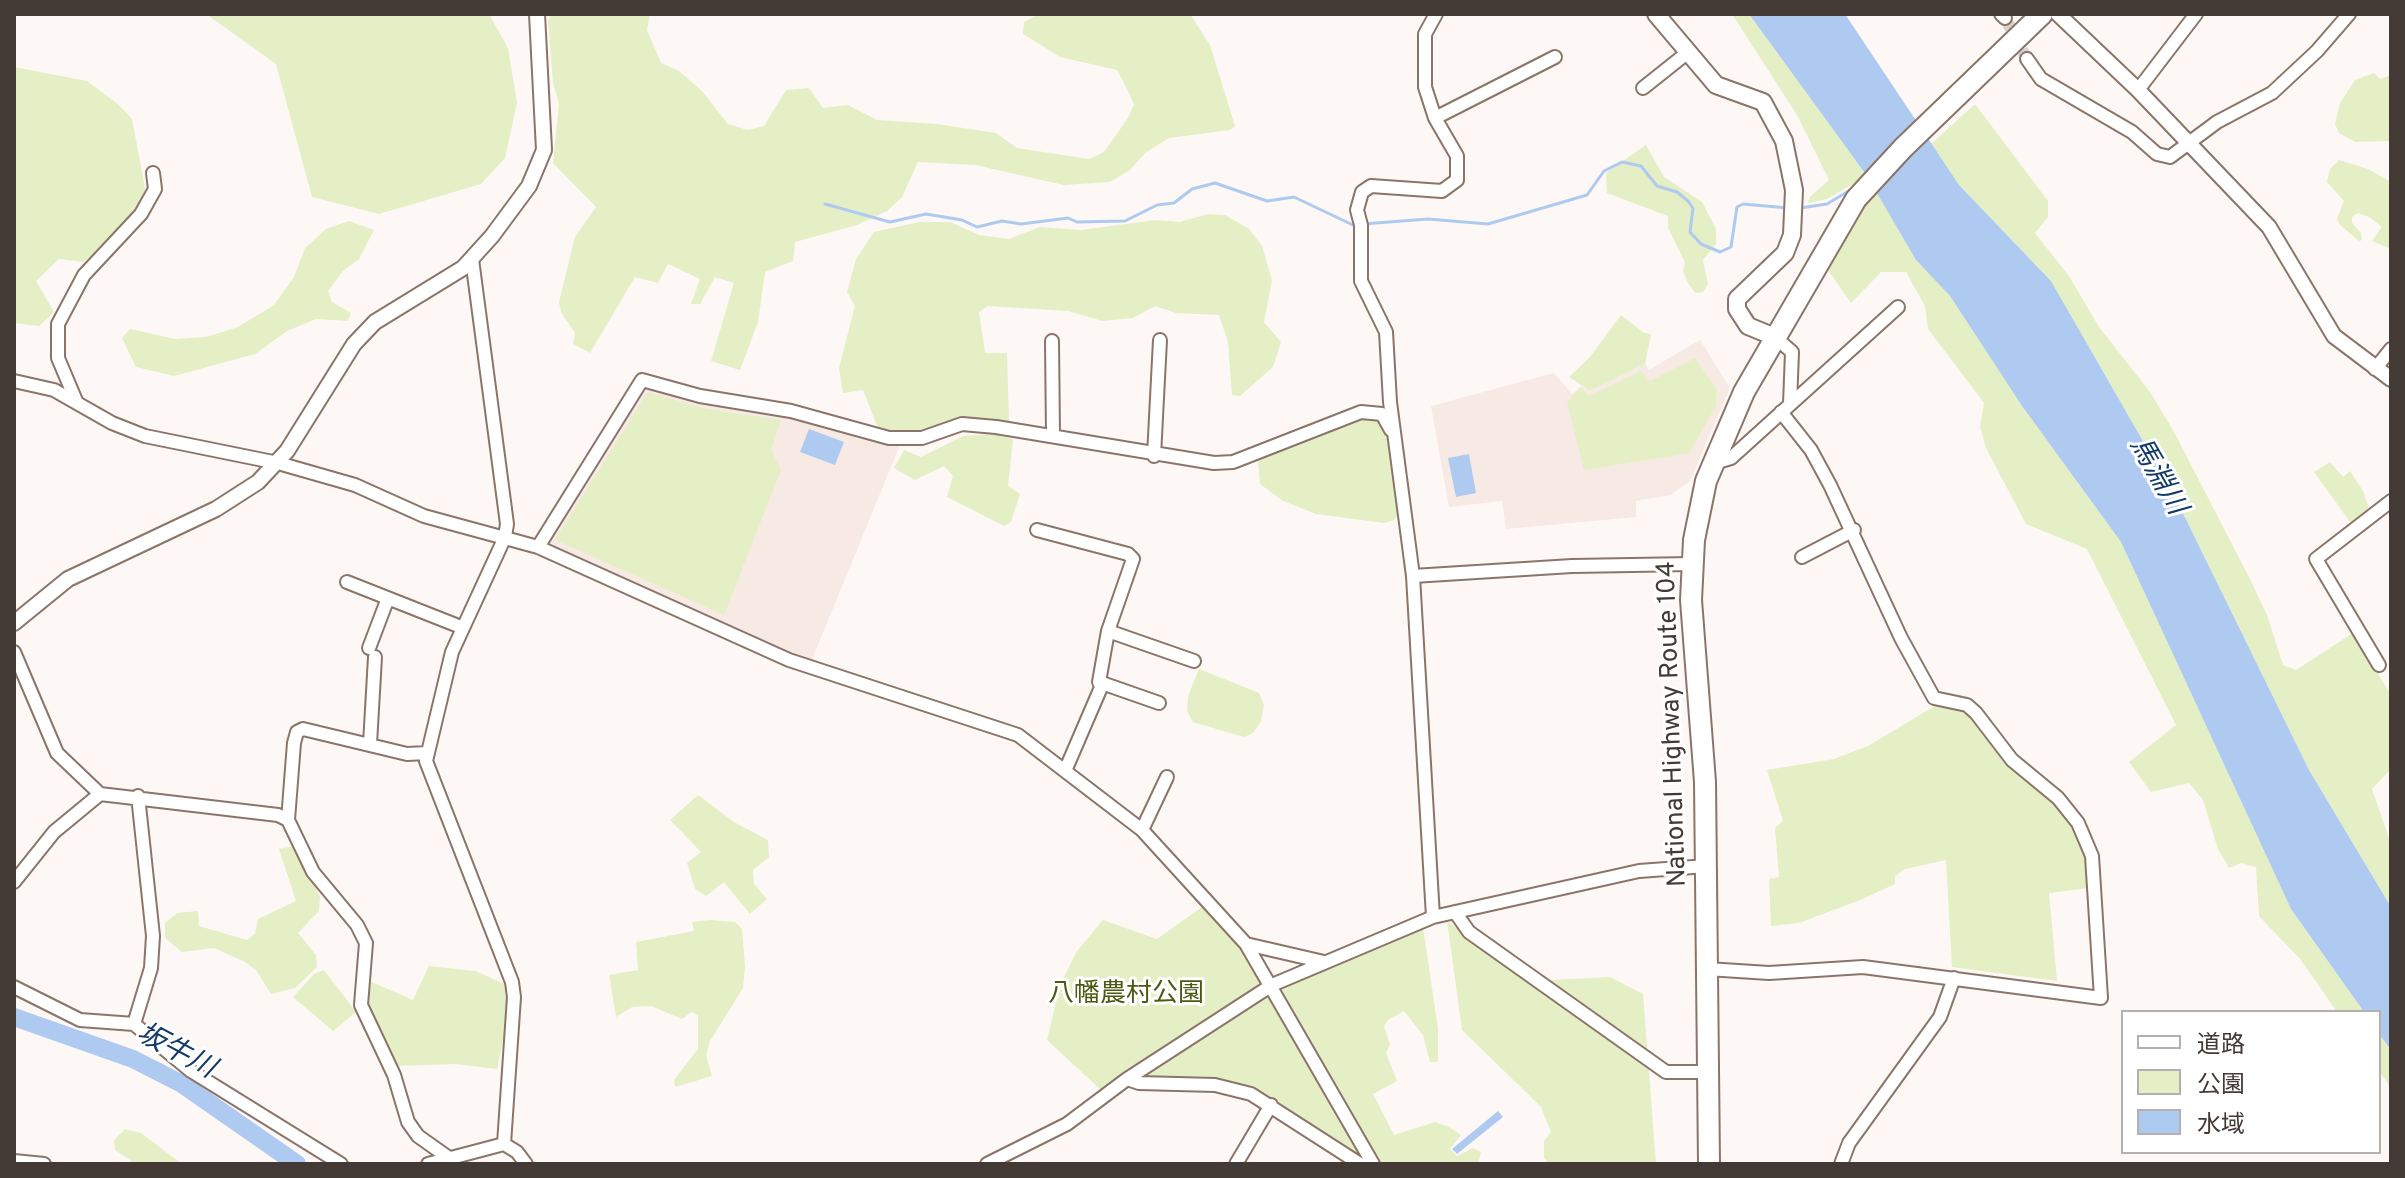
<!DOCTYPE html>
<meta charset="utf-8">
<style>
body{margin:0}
#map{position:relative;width:2405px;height:1178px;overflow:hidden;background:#fdf8f5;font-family:Overpass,"Noto Sans JP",sans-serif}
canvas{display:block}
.frame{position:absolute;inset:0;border:16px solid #433935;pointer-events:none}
.legend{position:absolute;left:2121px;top:1010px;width:260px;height:144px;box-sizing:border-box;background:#fff;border:2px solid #b4b0ae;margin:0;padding:10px 14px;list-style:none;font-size:24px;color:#433935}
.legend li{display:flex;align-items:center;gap:16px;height:40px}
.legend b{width:40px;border:2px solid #b4b0ae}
</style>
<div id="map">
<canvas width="2405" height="1178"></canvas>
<div class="frame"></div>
<ul class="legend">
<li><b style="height:10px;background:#fff"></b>道路</li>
<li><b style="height:22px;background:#e5efc5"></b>公園</li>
<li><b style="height:22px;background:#aecaf0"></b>水域</li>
</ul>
</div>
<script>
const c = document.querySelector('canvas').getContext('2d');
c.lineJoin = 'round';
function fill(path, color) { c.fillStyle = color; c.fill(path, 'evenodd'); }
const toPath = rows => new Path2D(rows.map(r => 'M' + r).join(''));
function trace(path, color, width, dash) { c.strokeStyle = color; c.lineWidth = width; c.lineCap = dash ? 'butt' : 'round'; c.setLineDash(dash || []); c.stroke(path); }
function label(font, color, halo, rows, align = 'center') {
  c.font = font + ' Overpass,"Noto Sans JP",sans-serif'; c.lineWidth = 6; c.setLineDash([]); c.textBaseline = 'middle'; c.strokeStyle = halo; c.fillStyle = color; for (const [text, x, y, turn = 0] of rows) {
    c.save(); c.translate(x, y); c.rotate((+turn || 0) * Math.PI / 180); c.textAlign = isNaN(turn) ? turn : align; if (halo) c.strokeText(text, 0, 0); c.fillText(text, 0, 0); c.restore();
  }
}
fill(toPath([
 [1700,340,1730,388,1690,481,1671,495,1636,501,1636,517,1506,529,1502,501,1449,507,1431,406,1554,373,1572,394,1581,386,1590,391,1645,364,1649,370],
 [646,383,902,440,811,662,545,544]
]), '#f7e9e3');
fill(toPath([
 [206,14,489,14,508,48,517,103,505,158,481,184,379,214,312,197,276,64],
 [551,14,650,14,647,30,661,63,679,71,702,91,728,124,748,130,764,126,786,90,809,88,823,108,848,105,877,120,937,124,996,133,1017,148,1089,159,1104,152,1128,118,1134,104,1126,87,1117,70,1060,57,1023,34,1024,22,1039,14,1190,14,1210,45,1235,126,1230,130,1169,138,1145,153,1130,170,1110,182,1064,185,975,165,918,162,902,197,887,211,857,225,795,242,793,261,765,272,758,322,740,370,711,361,734,283,715,277,700,304,691,304,700,279,668,264,658,283,635,277,590,353,573,344,575,333,561,312,559,302,575,237,596,207,553,163,559,103,553,83,548,21],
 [1732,14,1749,14,1867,176,1827,199,1808,203,1810,197,1829,180,1797,115],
 [14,67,87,81,119,105,132,119,145,188,139,206,93,254,83,262,59,259,36,281,54,312,39,326,14,323],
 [2374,73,2380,79,2391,75,2391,141,2355,142,2339,133,2335,124,2340,103,2355,80],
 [1975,104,2048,201,2048,217,2035,233,2069,276,2099,327,2150,392,2173,430,2250,579,2267,615,2283,665,2296,670,2353,633,2391,695,2391,769,2372,789,2391,844,2391,907,2309,770,2174,495,2051,281,1959,185,1931,144],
 [1646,145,1664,177,1702,202,1716,229,1716,244,1703,260,1708,284,1703,292,1695,293,1688,283,1683,271,1685,262,1668,228,1668,216,1607,193,1606,173],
 [2339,160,2368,169,2391,182,2391,249,2372,241,2382,227,2369,217,2358,213,2352,217,2352,223,2361,233,2362,240,2359,241,2339,224,2337,218,2344,201,2327,182,2330,169],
 [1874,186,1916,260,1950,296,2022,406,2121,542,2291,909,2364,1012,2337,1012,2301,960,2259,916,2256,867,2241,863,2229,868,2218,849,2203,800,2189,783,2151,792,2129,762,2176,725,2087,549,2026,524,1986,448,1980,427,1984,403,1928,329,1925,306,1906,272,1881,272,1851,303,1828,270,1850,202],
 [1208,214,1225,215,1249,229,1262,246,1272,280,1264,322,1281,342,1273,367,1240,396,1232,395,1228,342,1219,315,1176,313,1155,306,1133,318,1102,321,1068,311,988,306,979,312,985,353,1007,353,1009,421,963,419,920,432,891,431,878,428,863,390,843,393,839,368,855,306,847,292,856,259,874,232,919,222,950,222,979,235,1009,239,1039,227,1081,230,1156,220,1180,222],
 [349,221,374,230,359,259,343,271,328,291,332,302,351,313,348,321,316,319,287,331,255,354,174,376,136,367,122,338,130,329,175,339,206,337,238,327,274,305,294,277,305,248,326,229],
 [1621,315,1644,333,1651,334,1645,364,1590,391,1569,377,1589,358],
 [1695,358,1717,390,1716,406,1689,453,1584,470,1567,402,1580,388,1589,396,1641,371,1650,381],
 [648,392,702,408,781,420,771,449,781,470,724,615,555,540],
 [1376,419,1387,435,1395,480,1398,515,1394,520,1384,523,1316,514,1283,501,1260,484,1258,459,1264,455,1357,420],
 [993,434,1013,439,1008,486,1020,494,1011,522,1004,526,947,497,953,476,944,466,915,480,894,468,904,450,921,457,963,436],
 [2330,462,2343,477,2350,471,2363,491,2370,511,2353,526,2314,472],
 [1199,669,1259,693,1264,705,1261,722,1253,733,1244,737,1193,722,1187,711,1188,696],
 [1940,703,1963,709,1972,716,2075,827,2087,857,2089,888,2049,893,2057,981,1952,967,1946,860,1905,869,1895,876,1895,884,1860,900,1799,923,1771,926,1769,879,1779,877,1775,828,1783,821,1767,770,1834,759,1868,746],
 [698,795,734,822,768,840,769,857,753,870,754,884,767,899,750,914,724,882,706,896,695,889,687,863,701,852,670,820],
 [295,846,320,896,319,911,298,933,316,955,317,967,295,988,271,994,256,970,245,962,214,948,182,952,165,938,165,923,177,913,198,911,199,926,247,940,255,934,258,919,296,901,279,849],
 [1202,907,1238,942,1263,983,1102,1091,1047,1040,1060,985,1077,951,1103,920,1157,939],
 [710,920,735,922,742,929,745,966,743,988,710,1041,706,1055,712,1076,675,1087,674,1080,698,1049,698,1016,692,1012,682,1019,651,1006,632,1007,616,1017,609,975,638,970,636,942,694,931,692,922],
 [1447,921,1532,981,1610,977,1643,994,1656,1164,1549,1164,1544,1158,1544,1141,1551,1132,1541,1107,1462,1030],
 [1423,927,1438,1029,1438,1062,1430,1062,1423,1035,1404,1011,1388,1020,1384,1027,1390,1044,1386,1053,1397,1081,1373,1094,1394,1135,1435,1122,1449,1127,1461,1135,1450,1149,1457,1156,1473,1148,1481,1152,1478,1164,1362,1164,1250,1086,1214,1078,1146,1078,1150,1070,1264,994],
 [429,966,475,971,507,985,507,1022,497,1069,455,1064,398,1066,369,1008,367,980,413,1000],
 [324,970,356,1012,333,1031,293,997,314,974],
 [2379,1034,2391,1050,2391,1088,2379,1071],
 [125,1129,141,1133,182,1164,136,1164,115,1150,114,1140]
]), '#e5efc5');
fill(toPath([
 [1749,14,1845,14,1959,185,2051,281,2174,495,2309,770,2391,907,2391,1050,2379,1034,2379,1012,2364,1012,2291,909,2121,542,2022,406,1950,296,1916,260,1867,176],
 [809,429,844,442,835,465,800,452],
 [1469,454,1476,493,1456,497,1448,458],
 [1498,1111,1503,1117,1457,1154,1452,1149]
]), '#aecaf0');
trace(toPath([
 [825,204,890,222,926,214,962,220,977,227,1002,221,1021,224,1068,218,1077,222,1125,221,1157,205,1174,203,1192,189,1215,183,1267,201,1294,197,1355,226],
 [1800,208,1827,204,1852,189],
 [1363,224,1428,219,1488,224,1587,195,1604,171,1622,162,1641,166,1657,186,1677,192,1688,201,1693,208,1690,232,1701,244,1720,252,1731,247,1737,207,1743,204,1788,208]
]), '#aecaf0', 3);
trace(toPath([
 [14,1017,133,1059,182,1084,297,1164]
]), '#aecaf0', 18);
trace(toPath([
 [2005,18,2027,59]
]), '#d8d2cf', 12, [12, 6]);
const minor = toPath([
 [2001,14,2005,18],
 [2027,59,2041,79,2132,132,2157,154,2170,157,2217,122,2272,93,2317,51,2349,14],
 [1643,88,1687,53],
 [2138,90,2196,14],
 [1435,118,1555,57],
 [472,259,507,524,505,537,452,652,426,761,512,982,514,997,504,1144],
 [1775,337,1792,352,1790,404],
 [1052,341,1053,435],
 [2375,369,2391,349],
 [14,381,54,390,112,423,145,436,278,463,355,485,424,516,538,547,789,660,1018,735,1142,830,1246,944,1373,1164],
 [77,403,58,358,58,324,84,275,141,214,155,189,153,173],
 [1154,456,1160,340],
 [1711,464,1731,458,1898,307],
 [1037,530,1128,554,1133,559,1108,631,1099,682,1159,703],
 [538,547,642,380,700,396,791,411,889,438,922,438,962,424,996,427,1214,463,1233,462,1361,412,1382,414,1391,430],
 [1802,557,1854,530],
 [1413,576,1572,566,1692,564],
 [347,582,461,627],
 [1108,631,1194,661],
 [369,648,388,598],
 [14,652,57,753,100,794,278,815,288,820,313,872,357,925,366,943,361,1005,394,1075,408,1122,418,1136,449,1158],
 [2379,665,2316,559,2391,501],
 [370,744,375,657],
 [1065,771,1102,685],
 [288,820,294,743,297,732,303,729,407,754,427,753],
 [1142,830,1167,777],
 [14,882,54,832,100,794],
 [1455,912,1469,932,1666,1072,1708,1072],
 [1433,917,1413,576,1390,402,1386,332,1361,281,1361,225,1357,210,1362,192,1371,186,1442,191,1457,180,1457,156,1435,118,1425,87,1425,34,1436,14],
 [1246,944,1324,962],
 [1707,969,1769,973,1863,967,2101,998,2092,856,2078,823,2058,798,2012,760,1976,713,1967,705,1934,698,1901,638,1830,485,1811,450,1781,412],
 [14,987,80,1020,134,1024,191,1071,341,1164],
 [134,1024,151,968,153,936,138,796],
 [1127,1079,1139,1083,1215,1085,1251,1094,1360,1164],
 [14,1161,44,1164],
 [428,1164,504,1144,517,1152,526,1164],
 [987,1164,1067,1124,1127,1079,1272,985,1433,917,1639,871,1707,866],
 [1236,1164,1271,1105],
 [1841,1164,1849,1143,1940,1017,1954,978]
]);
const tertiary = toPath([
 [2058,14,2138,90,2269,227,2334,336,2391,379],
 [14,623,68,579,216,509,258,482,287,451,354,344,375,322,463,268,492,236,529,186,544,150,537,14]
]);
const secondary = toPath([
 [1656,14,1716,85,1763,102,1784,141,1794,190,1792,235,1785,253,1737,299,1737,309,1748,326,1775,337]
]);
const trunk = toPath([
 [1709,1164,1705,782,1691,600,1694,540,1706,481,1744,392,1856,199,1903,148,2042,14]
]);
trace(minor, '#8b756a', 16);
trace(tertiary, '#8b756a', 18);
trace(secondary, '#8b756a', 20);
trace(trunk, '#8b756a', 24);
trace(minor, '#fff', 12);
trace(tertiary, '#fff', 14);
trace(secondary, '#fff', 16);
trace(trunk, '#fff', 20);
label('26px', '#433935', '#fff', [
 ["National Highway Route 104",1674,724,-92]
]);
label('26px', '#4e5914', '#fff', [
 ["八幡農村公園",1126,996]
]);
label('italic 28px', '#143a68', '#fff', [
 ["馬淵川",2156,477,60],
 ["坂牛川",175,1053,28]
]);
</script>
